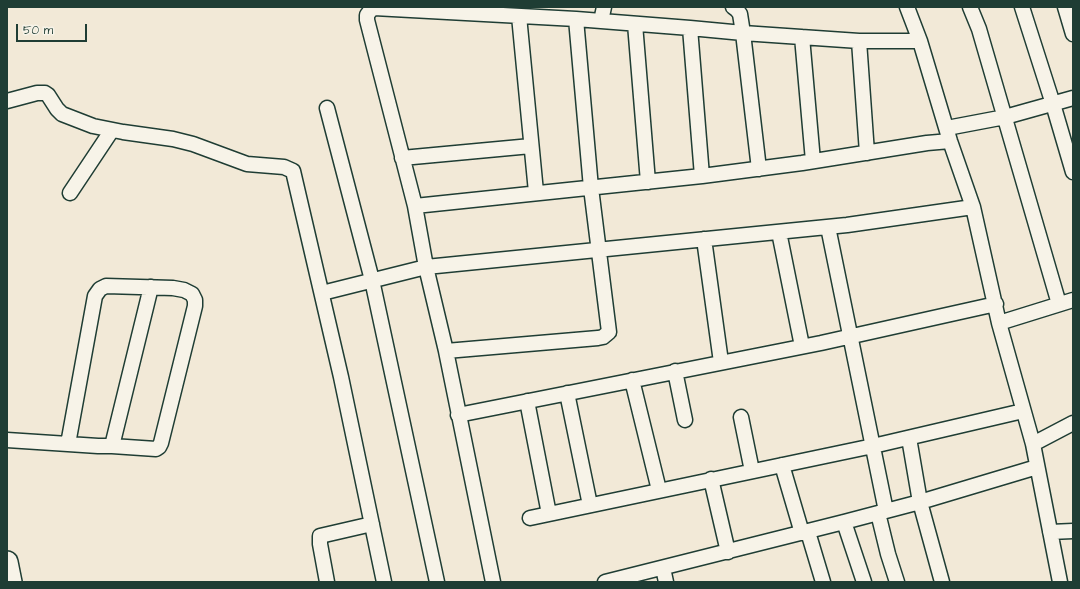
<!DOCTYPE html>
<style>
body{margin:0}
#map{position:relative;width:1080px;height:589px;overflow:hidden;background:#f2e9d7;font-family:"Architects Daughter",sans-serif}
canvas{display:block}
.frame{position:absolute;inset:0;border:8px solid #1f3d34;pointer-events:none}
.scale{position:absolute;left:16px;top:24px;width:71px;height:18px;box-sizing:border-box;border:2px solid #1f3d34;border-top:0;padding-left:5px;font-size:12px;line-height:14px;white-space:nowrap;color:#1f3d34;-webkit-text-stroke:3px #f7f3e8;paint-order:stroke}
</style>
<div id="map">
<canvas width="1080" height="589"></canvas>
<div class="frame"></div>
<div class="scale">50 m</div>
</div>
<script>
const c = document.querySelector('canvas').getContext('2d');
c.lineJoin = 'round';
const toPath = rows => new Path2D(rows.map(r => 'M' + r).join(''));
function trace(path, color, width, dash) { c.strokeStyle = color; c.lineWidth = width; c.lineCap = dash ? 'butt' : 'round'; c.setLineDash(dash || []); c.stroke(path); }
const minor = toPath([
 [733,7,737,10,740,14,743,33,759,169],
 [907,7,920,41,950,141,973,207,999,323,1033,444,1060,582],
 [970,7,979,29,1059,304],
 [1022,7,1053,104,1073,172],
 [1065,7,1073,34],
 [519,16,536,192],
 [601,21,604,7],
 [635,24,648,182],
 [690,28,702,176],
 [802,37,813,161],
 [859,41,867,153],
 [7,101,37,93,45,93,48,95,57,109,62,114,93,126,123,132,173,139,193,144,247,164,284,167,293,171,341,377,384,582],
 [327,108,372,280,437,582],
 [947,128,1005,117,1073,98],
 [402,158,531,146],
 [70,193,112,130],
 [415,206,702,176,802,163,927,143,950,141],
 [828,227,886,511],
 [779,232,802,346],
 [704,239,721,362],
 [322,293,426,267,847,225,973,207],
 [999,323,1073,300],
 [446,351,598,338,603,337,609,332,591,188,576,19],
 [675,371,685,420],
 [632,380,659,490],
 [567,393,590,505],
 [527,401,549,514],
 [458,415,821,343,996,304],
 [741,417,752,471],
 [909,438,920,502,942,582],
 [7,440,68,444,98,446,112,446,156,449,159,447,161,443,195,306,195,300,192,294,184,290,173,288,106,286,100,289,95,296,68,444],
 [1033,444,1073,423],
 [112,446,151,287],
 [782,465,802,533],
 [711,479,728,552],
 [878,513,888,554,897,582],
 [530,518,873,446,1023,411],
 [844,522,864,582],
 [808,532,823,582],
 [1050,532,1073,531],
 [663,568,666,582],
 [327,582,320,544,320,536,372,524],
 [493,582,446,351,426,267,415,206,367,20,367,15,370,11,374,8,576,19,690,28,743,33,859,41,920,41],
 [605,582,844,522,920,502,1037,467]
]);
const highway = toPath([
 [7,562,11,582]
]);
trace(minor, '#1f3d34', 17);
trace(highway, '#1f3d34', 24);
trace(minor, '#f7f3e8', 14);
trace(highway, '#f7f3e8', 21);
</script>
